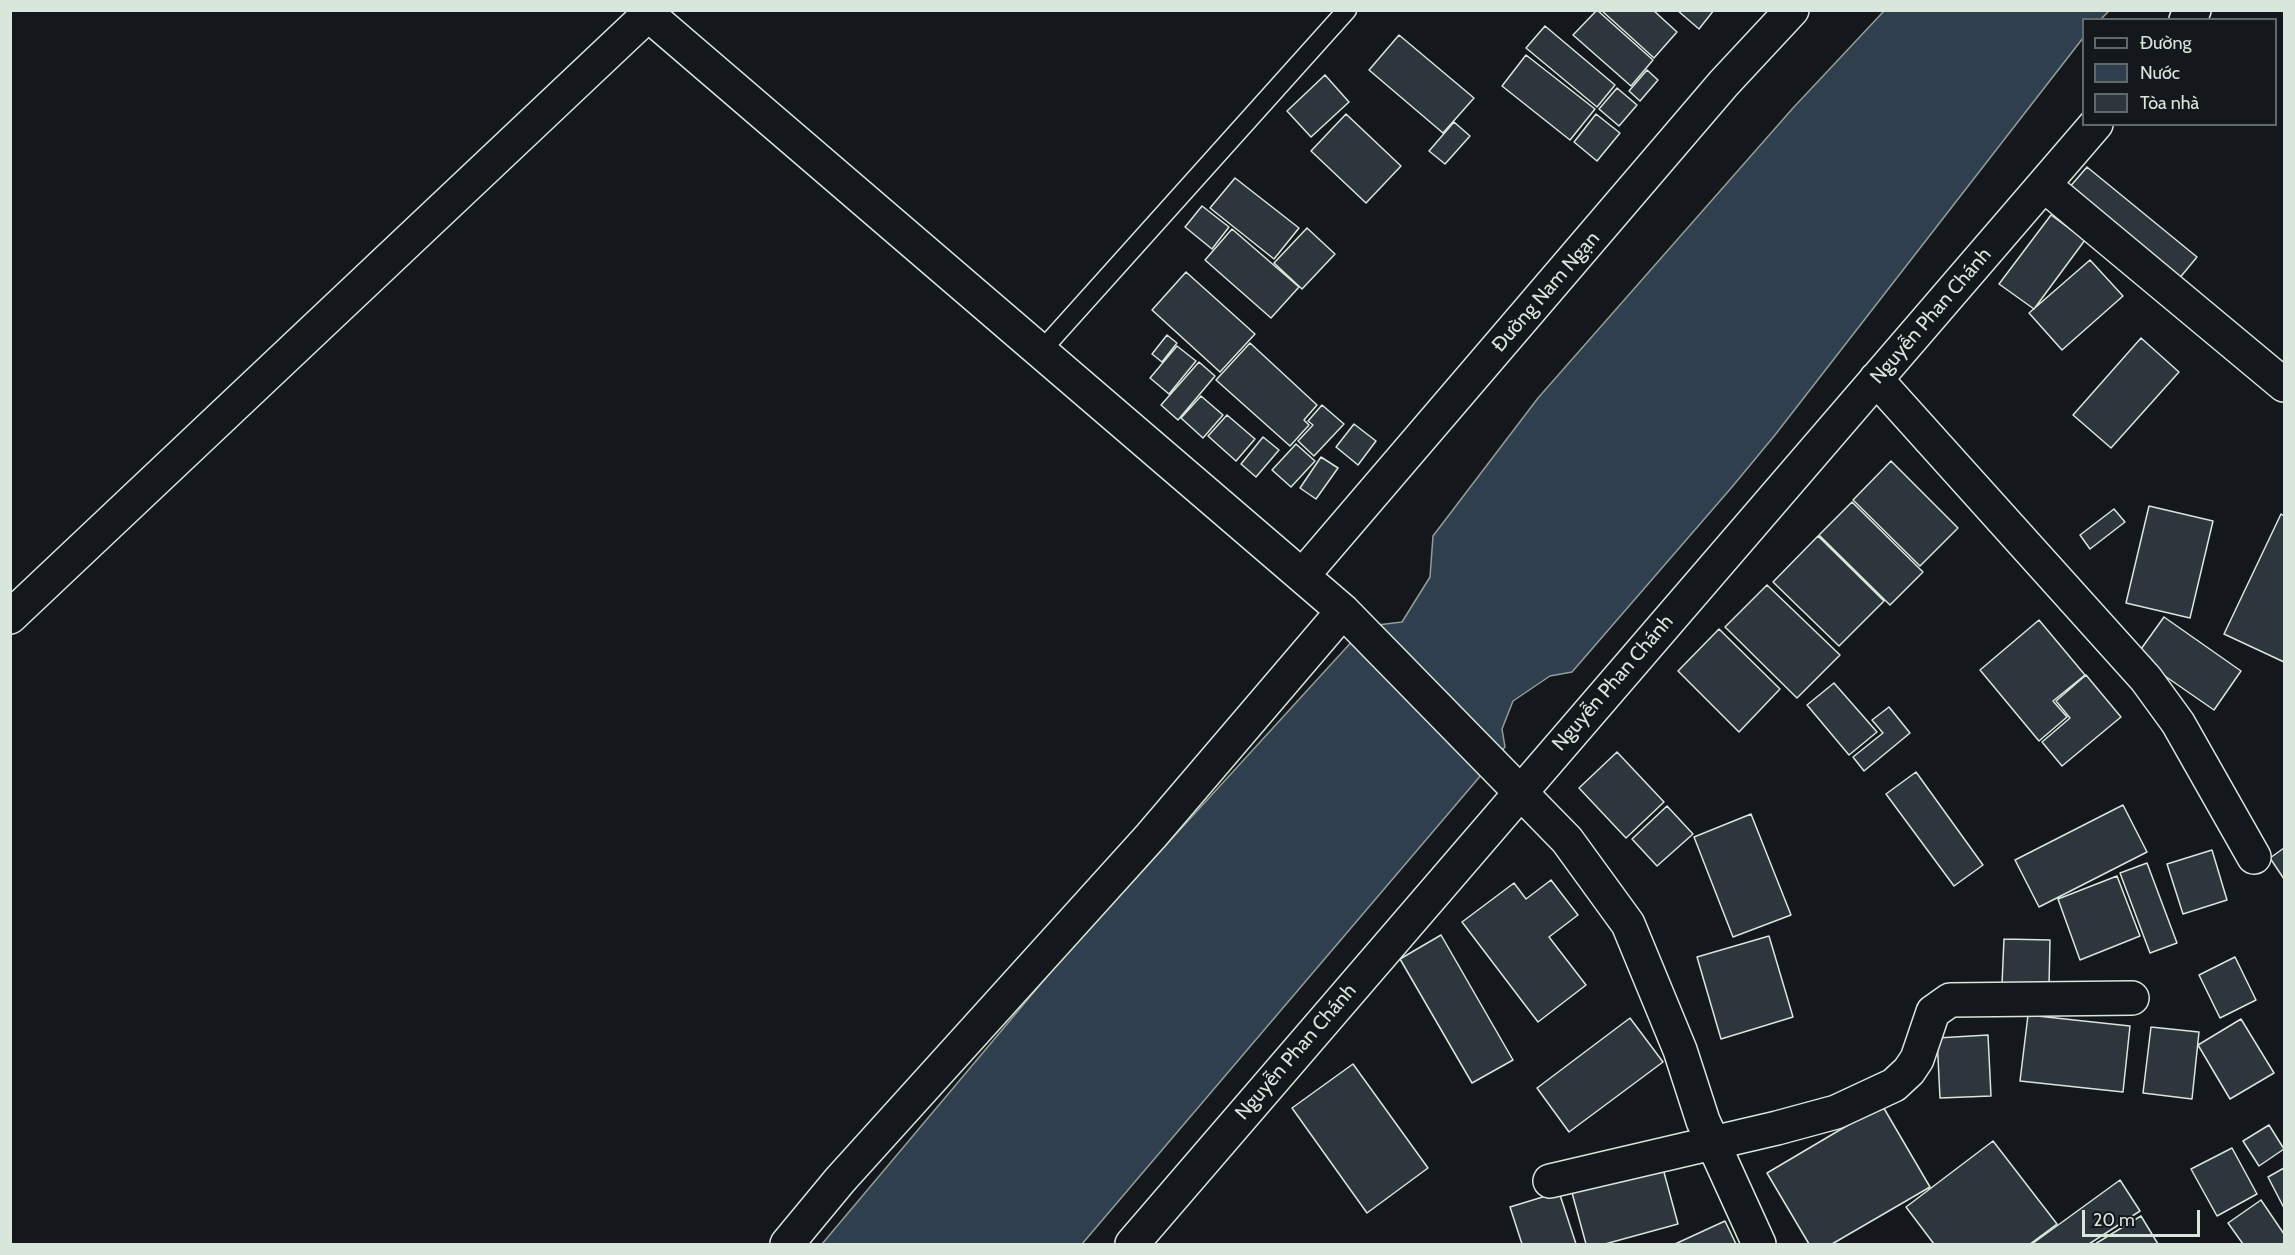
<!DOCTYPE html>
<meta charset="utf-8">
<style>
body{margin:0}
#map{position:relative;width:2295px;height:1255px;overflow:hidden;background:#14181c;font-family:Cabin,sans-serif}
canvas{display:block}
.frame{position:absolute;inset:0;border:12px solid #d8e6dc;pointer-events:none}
.legend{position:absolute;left:2082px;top:18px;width:195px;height:108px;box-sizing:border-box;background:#14181c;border:2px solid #626a69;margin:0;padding:8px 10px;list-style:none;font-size:18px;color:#d8e6dc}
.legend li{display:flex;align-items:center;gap:12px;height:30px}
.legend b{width:30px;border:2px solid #626a69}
.scale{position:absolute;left:2082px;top:1210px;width:118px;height:27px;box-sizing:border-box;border:3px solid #d8e6dc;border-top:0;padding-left:8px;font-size:18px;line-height:21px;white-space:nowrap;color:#d8e6dc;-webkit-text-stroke:4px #14181c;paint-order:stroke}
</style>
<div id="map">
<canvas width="2295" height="1255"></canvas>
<div class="frame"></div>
<ul class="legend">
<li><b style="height:8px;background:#14181c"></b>Đường</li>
<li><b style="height:16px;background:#2f3f4d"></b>Nước</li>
<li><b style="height:16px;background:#2c363c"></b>Tòa nhà</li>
</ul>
<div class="scale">20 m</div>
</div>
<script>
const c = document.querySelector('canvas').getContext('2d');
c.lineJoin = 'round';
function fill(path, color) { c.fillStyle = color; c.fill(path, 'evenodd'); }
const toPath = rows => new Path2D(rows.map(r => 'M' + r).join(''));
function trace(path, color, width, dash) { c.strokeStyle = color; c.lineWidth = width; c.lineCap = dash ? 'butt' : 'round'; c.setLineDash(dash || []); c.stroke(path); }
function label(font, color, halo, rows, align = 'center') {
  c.font = font + ' Cabin,sans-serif'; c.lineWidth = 4.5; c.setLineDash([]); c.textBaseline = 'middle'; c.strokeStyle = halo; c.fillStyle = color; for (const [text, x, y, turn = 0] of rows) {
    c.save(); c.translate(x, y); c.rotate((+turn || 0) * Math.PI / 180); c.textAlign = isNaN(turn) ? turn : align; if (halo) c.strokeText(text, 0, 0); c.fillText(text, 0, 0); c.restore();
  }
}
const water = toPath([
 [1884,11,2109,11,2101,19,2084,20,2083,38,1775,435,1732,487,1572,672,1550,676,1513,701,1502,729,1505,747,1082,1244,822,1244,1060,961,1356,637,1369,626,1402,622,1430,577,1433,536,1538,398,1793,108,1884,11]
]);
fill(water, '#2f3f4d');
trace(water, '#939e99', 1.5);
const building = toPath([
 [1597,10,1653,60,1631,86,1573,35,1597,10],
 [1601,10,1653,10,1677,32,1654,58,1601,10],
 [1677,10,1714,10,1699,29,1677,10],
 [1545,26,1615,85,1597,107,1526,48,1545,26],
 [1399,35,1474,98,1443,133,1369,70,1399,35],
 [1526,55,1595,109,1570,140,1502,86,1526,55],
 [1647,70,1658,80,1640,101,1629,91,1647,70],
 [1325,75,1349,102,1311,137,1287,111,1325,75],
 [1617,88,1637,105,1619,126,1599,109,1617,88],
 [1346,114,1401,166,1366,203,1311,151,1346,114],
 [1596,114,1620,133,1597,161,1574,142,1596,114],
 [1454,122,1470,136,1445,164,1429,151,1454,122],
 [2087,167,2197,257,2173,286,2062,196,2087,167],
 [1235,178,1299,228,1274,259,1210,208,1235,178],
 [1202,206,1229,227,1212,249,1185,227,1202,206],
 [2051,215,2085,240,2034,309,1999,284,2051,215],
 [1307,228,1335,254,1302,289,1274,263,1307,228],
 [1232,229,1299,287,1271,318,1205,260,1232,229],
 [2090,260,2123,296,2062,350,2029,313,2090,260],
 [1186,272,1255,334,1220,372,1152,310,1186,272],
 [1167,335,1177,343,1162,362,1152,354,1167,335],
 [2141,338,2179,372,2111,448,2073,415,2141,338],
 [1250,343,1317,405,1304,420,1309,425,1290,446,1216,380,1250,343],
 [1177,346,1196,361,1169,394,1150,378,1177,346],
 [1199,362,1215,376,1178,420,1161,405,1199,362],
 [1201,396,1223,415,1203,438,1181,418,1201,396],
 [1322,405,1344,424,1314,456,1298,441,1313,425,1308,421,1322,405],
 [1227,415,1255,439,1236,461,1208,436,1227,415],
 [1354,424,1376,441,1358,465,1336,447,1354,424],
 [1263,437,1279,450,1256,477,1241,464,1263,437],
 [1296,444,1315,461,1291,487,1272,470,1296,444],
 [1321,457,1338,468,1316,499,1300,488,1321,457],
 [1891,461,1958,528,1920,566,1853,500,1891,461],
 [1852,502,1923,572,1890,605,1819,535,1852,502],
 [2149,506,2213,521,2190,618,2126,603,2149,506],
 [2114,509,2125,522,2090,549,2080,535,2114,509],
 [2281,514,2284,516,2284,662,2224,634,2281,514],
 [1818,536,1884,601,1839,646,1773,582,1818,536],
 [1767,585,1840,655,1797,698,1725,627,1767,585],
 [2164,617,2241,671,2214,710,2136,656,2164,617],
 [2039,620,2085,675,2053,701,2067,717,2039,741,1980,670,2039,620],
 [1719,629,1780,689,1739,732,1678,671,1719,629],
 [2086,675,2121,717,2062,766,2042,742,2070,718,2056,701,2086,675],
 [1834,683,1877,732,1849,755,1807,705,1834,683],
 [1889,707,1910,733,1864,771,1853,757,1883,733,1872,720,1889,707],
 [1617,752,1664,802,1626,838,1579,788,1617,752],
 [1916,772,1983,865,1954,886,1886,794,1916,772],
 [2123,805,2147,852,2039,907,2015,860,2123,805],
 [1667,806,1693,834,1657,866,1632,839,1667,806],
 [1751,814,1791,915,1733,937,1694,837,1751,814],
 [2284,848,2284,879,2270,858,2284,848],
 [2212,850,2227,900,2183,914,2167,864,2212,850],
 [2147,863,2177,943,2150,953,2120,873,2147,863],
 [2117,876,2140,936,2080,960,2058,899,2117,876],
 [1551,880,1578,915,1549,937,1586,985,1538,1022,1462,922,1514,883,1526,899,1551,880],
 [1441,935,1513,1060,1472,1083,1400,959,1441,935],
 [1769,936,1793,1017,1721,1039,1697,957,1769,936],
 [2004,939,2050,940,2049,986,2002,984,2004,939],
 [2235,957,2256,1000,2220,1018,2199,975,2235,957],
 [2028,1015,2130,1026,2123,1092,2020,1081,2028,1015],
 [1630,1018,1663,1062,1569,1132,1537,1088,1630,1018],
 [2241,1019,2274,1073,2230,1099,2198,1045,2241,1019],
 [2151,1027,2199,1032,2192,1099,2143,1093,2151,1027],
 [1988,1035,1991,1096,1940,1098,1937,1038,1988,1035],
 [1353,1064,1428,1168,1367,1213,1292,1108,1353,1064],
 [1882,1105,1930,1187,1832,1244,1809,1244,1767,1173,1882,1105],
 [2269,1125,2284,1149,2259,1166,2243,1141,2269,1125],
 [1993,1141,2057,1224,2030,1244,1934,1244,1906,1207,1993,1141],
 [2232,1148,2257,1194,2217,1216,2191,1169,2232,1148],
 [1662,1165,1678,1224,1605,1244,1586,1244,1571,1189,1662,1165],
 [2284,1168,2284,1208,2268,1177,2284,1168],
 [2120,1180,2140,1211,2089,1244,2032,1244,2120,1180],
 [1559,1192,1576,1244,1522,1244,1510,1207,1559,1192],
 [2261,1200,2284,1234,2284,1244,2243,1244,2228,1223,2261,1200],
 [2141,1216,2158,1244,2095,1244,2141,1216],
 [1725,1221,1736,1244,1675,1244,1725,1221]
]);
fill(building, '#2c363c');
trace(building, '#d8e6dc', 1.5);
const service = toPath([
 [1041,351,1347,10]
]);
const minor = toPath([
 [643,10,1343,611,1567,840,1628,924,1680,1050,1703,1121,1759,1244],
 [2186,20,2194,10],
 [2044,185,2284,385],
 [1876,379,2146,679,2178,723,2254,857],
 [1303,575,1724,83,1792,10],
 [10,617,653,10],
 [1550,1181,1777,1128,1836,1112,1894,1085,1909,1071,1917,1059,1933,1012,1950,1000,2132,998],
 [787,1244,840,1180,1151,836,1343,611],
 [1132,1244,2096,124]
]);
trace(service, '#d8e6dc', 21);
trace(minor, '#d8e6dc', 36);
trace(service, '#14181c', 18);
trace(minor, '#14181c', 33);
label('20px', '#d8e6dc', '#14181c', [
 ["Đường Nam Ngạn",1546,292,-49],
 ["Nguyễn Phan Chánh",1931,316,-49],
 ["Nguyễn Phan Chánh",1613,683,-49],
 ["Nguyễn Phan Chánh",1296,1052,-49]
]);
</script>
